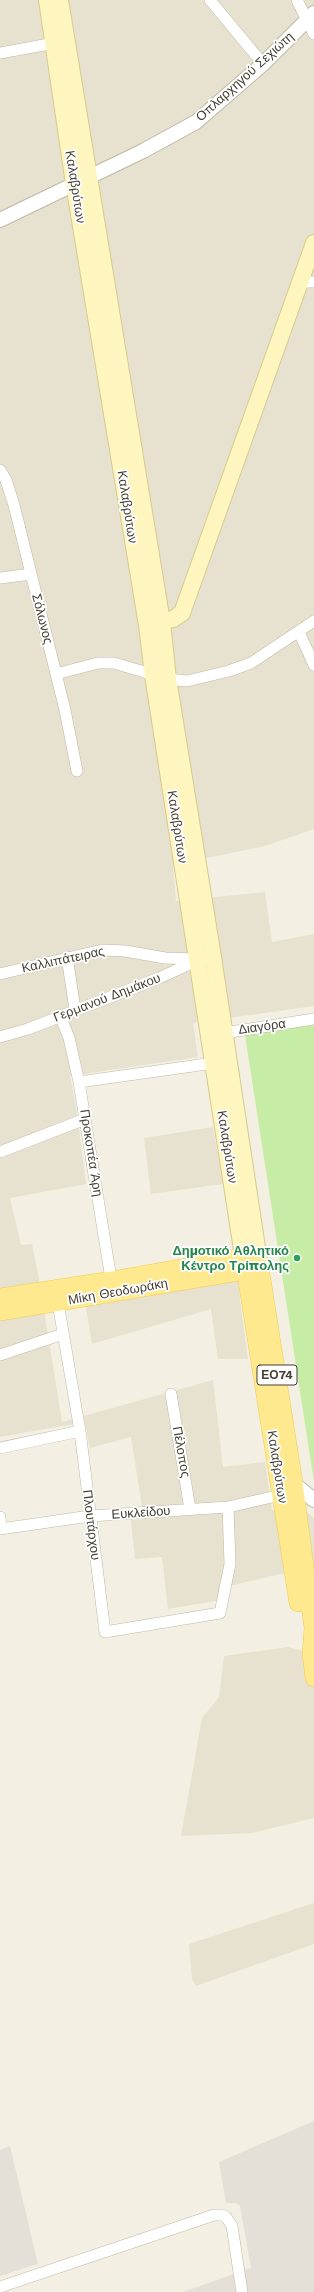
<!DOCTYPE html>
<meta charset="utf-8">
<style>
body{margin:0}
canvas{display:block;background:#f3efe2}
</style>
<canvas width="314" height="2292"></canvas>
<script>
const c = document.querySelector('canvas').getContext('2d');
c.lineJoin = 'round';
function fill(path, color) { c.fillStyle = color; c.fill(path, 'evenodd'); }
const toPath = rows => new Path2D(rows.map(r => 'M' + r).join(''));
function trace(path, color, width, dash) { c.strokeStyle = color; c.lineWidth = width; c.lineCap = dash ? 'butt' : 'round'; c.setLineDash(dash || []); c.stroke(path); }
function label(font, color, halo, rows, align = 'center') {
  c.font = font + ' "Work Sans",sans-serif'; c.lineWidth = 3.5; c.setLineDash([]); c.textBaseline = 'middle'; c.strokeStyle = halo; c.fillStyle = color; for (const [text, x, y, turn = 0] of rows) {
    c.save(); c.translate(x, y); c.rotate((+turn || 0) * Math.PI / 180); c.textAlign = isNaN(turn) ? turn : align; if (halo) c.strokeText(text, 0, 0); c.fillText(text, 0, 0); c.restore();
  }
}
fill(toPath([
 [0,0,314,0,314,829,265,846,173,865,176,901,265,892,272,942,314,934,314,1006,193,1023,198,1057,70,1076,77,1113,86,1184,10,1198,21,1245,32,1244,39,1279,62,1422,213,1380,223,1467,265,1462,272,1510,306,1511,314,1518,314,1586,310,1567,221,1588,221,1600,168,1609,162,1557,135,1559,131,1520,144,1519,131,1437,90,1448,85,1422,0,1437],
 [213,1127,223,1184,151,1194,144,1138],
 [237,1276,248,1359,218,1359,211,1309,92,1344,85,1301],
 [288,1647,314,1654,314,1818,252,1833,181,1836,202,1718,219,1697,224,1656],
 [314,1903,314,1944,196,1986,192,1979,189,1944]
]), '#e7e2cf');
fill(toPath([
 [314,2121,314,2292,183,2292,251,2268,240,2206,236,2203,226,2203,219,2162],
 [10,2146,38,2264,0,2276,0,2150]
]), '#e4e0d7');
fill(toPath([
 [314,1025,314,1482,245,1035]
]), '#c6eca6');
const minor = toPath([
 [210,0,263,64],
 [297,0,314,34],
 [0,53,60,42],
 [300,282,314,282],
 [0,470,6,480,14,505,65,710,77,771],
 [0,578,31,574],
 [299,632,314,665],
 [56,674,98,663,114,663,168,679,187,681,229,671,251,663,314,621],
 [67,957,75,1009],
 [0,974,102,950,125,951,165,958,195,959],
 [60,1015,69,1038,79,1082,112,1285],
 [218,1034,314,1019],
 [0,1037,28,1029,159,978,203,958],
 [79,1082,214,1063],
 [0,1152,85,1119],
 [58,1303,80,1431,105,1632,220,1613,230,1564,228,1507],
 [0,1355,63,1334],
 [171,1394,190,1509],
 [0,1448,80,1431],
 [0,1517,1,1529],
 [0,1529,90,1516,228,1507,281,1495],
 [0,2287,214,2215,222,2215,226,2217,232,2226,242,2292]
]);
const tertiary = toPath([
 [0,220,143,151,196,122,263,64,314,13],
 [289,1480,314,1500]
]);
const secondary = toPath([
 [47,0,74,184,147,625,153,675,243,1256],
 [60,0,162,622,168,679,213,957,258,1254],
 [153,624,173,619,182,613,314,243]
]);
const primary = toPath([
 [243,1256,298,1603],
 [0,1297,112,1280,258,1254,294,1483,313,1628,311,1653,314,1678],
 [0,1312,256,1269]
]);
trace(minor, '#bfb8a4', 12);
trace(tertiary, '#bfb8a4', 16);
trace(secondary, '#d7ca8c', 18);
trace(primary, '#efcd54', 18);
trace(minor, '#fff', 11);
trace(tertiary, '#fff', 14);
trace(secondary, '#fff5bf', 16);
trace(primary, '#ffe98e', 17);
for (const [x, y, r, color] of [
 [297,1258,4,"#2e9e5b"]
]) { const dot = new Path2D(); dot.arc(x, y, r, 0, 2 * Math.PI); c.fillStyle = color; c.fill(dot); trace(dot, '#fff', 1.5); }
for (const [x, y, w] of [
 [277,1375,40]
]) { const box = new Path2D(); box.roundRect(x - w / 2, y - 10, w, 20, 3); c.fillStyle = '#fff'; c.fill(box); trace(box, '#453f32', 1); }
label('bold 12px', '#453f32', null, [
 ["ΕΟ74",277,1375]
]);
label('13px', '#453f32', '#fff', [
 ["Οπλαρχηγού Σεχιώτη",245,77,-42],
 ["Καλαβρύτων",75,187,81],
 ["Καλαβρύτων",127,507,81],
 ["Σόλωνος",42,619,76],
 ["Καλαβρύτων",177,827,81],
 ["Καλλιπάτειρας",63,960,-12],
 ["Γερμανού Δημάκου",107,998,-21],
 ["Διαγόρα",262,1027,-8],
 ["Καλαβρύτων",227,1147,81],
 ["Προκοπέα Άρη",91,1153,81],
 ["Μίκη Θεοδωράκη",118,1292,-10],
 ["Πέλοπος",181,1452,80],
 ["Καλαβρύτων",277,1467,81],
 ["Ευκλείδου",141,1513,-4],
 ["Πλουτάρχου",91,1525,83]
]);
label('bold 13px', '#27864d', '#fff', [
 ["Δημοτικό Αθλητικό",289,1251],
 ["Κέντρο Τρίπολης",289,1266]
], 'right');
</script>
